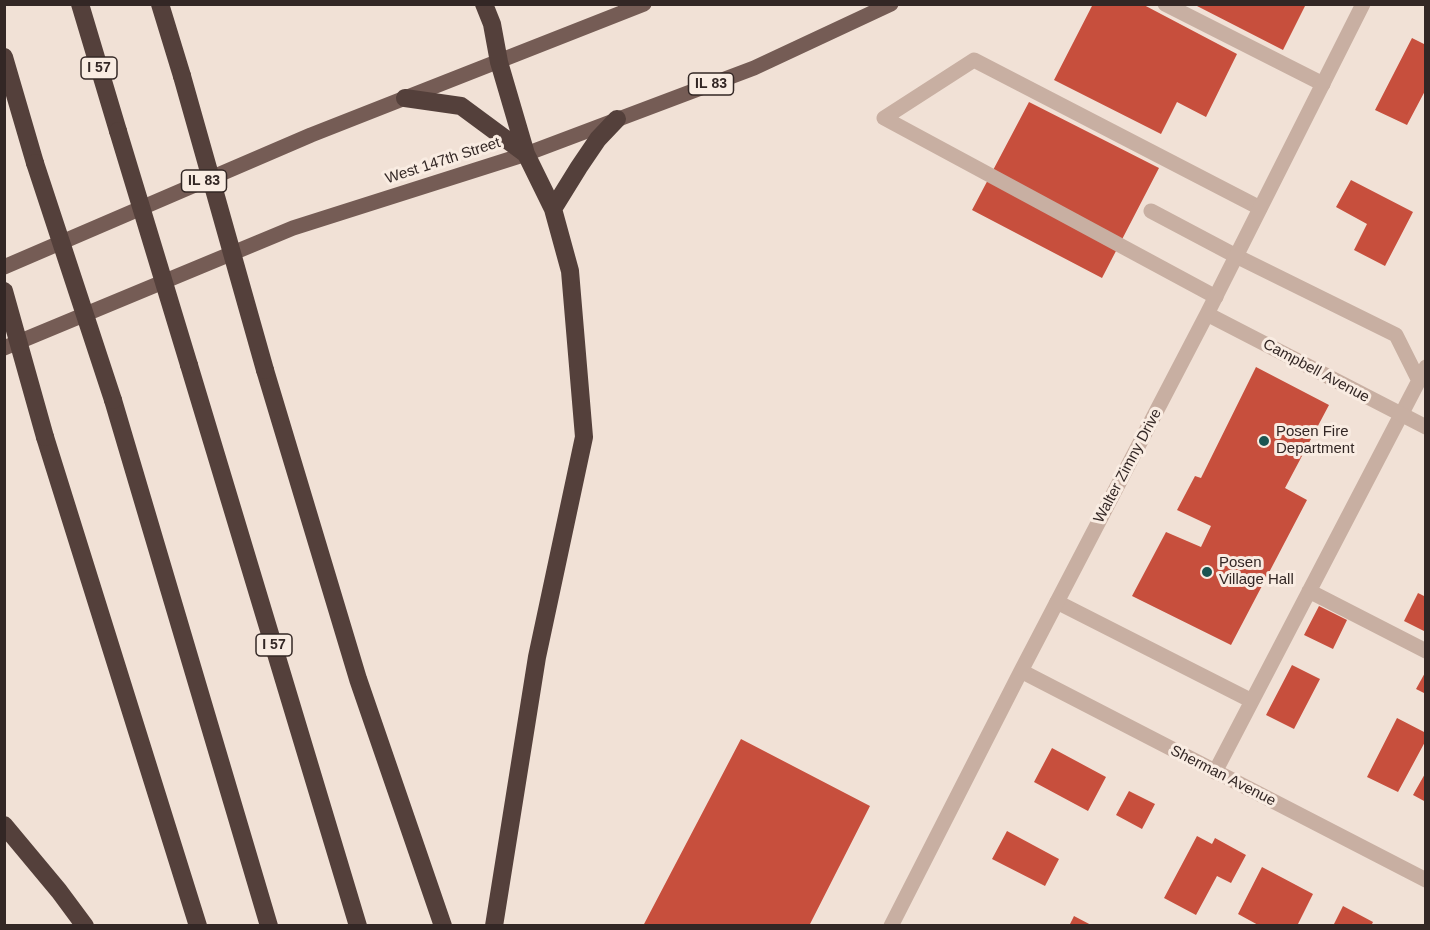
<!DOCTYPE html>
<style>
body{margin:0}
#map{position:relative;width:1430px;height:930px;overflow:hidden;background:#f1e1d6;font-family:Helvetica,sans-serif}
canvas{display:block}
.frame{position:absolute;inset:0;border:6px solid #332725;pointer-events:none}
</style>
<div id="map">
<canvas width="1430" height="930"></canvas>
<div class="frame"></div>
</div>
<script>
const c = document.querySelector('canvas').getContext('2d');
c.lineJoin = 'round';
function fill(path, color) { c.fillStyle = color; c.fill(path, 'evenodd'); }
const toPath = rows => new Path2D(rows.map(r => 'M' + r).join(''));
function trace(path, color, width, dash) { c.strokeStyle = color; c.lineWidth = width; c.lineCap = dash ? 'butt' : 'round'; c.setLineDash(dash || []); c.stroke(path); }
function label(font, color, halo, rows, align = 'center') {
  c.font = font + ' Helvetica,sans-serif'; c.lineWidth = 6; c.setLineDash([]); c.textBaseline = 'middle'; c.strokeStyle = halo; c.fillStyle = color; for (const [text, x, y, turn = 0] of rows) {
    c.save(); c.translate(x, y); c.rotate((+turn || 0) * Math.PI / 180); c.textAlign = isNaN(turn) ? turn : align; if (halo) c.strokeText(text, 0, 0); c.fillText(text, 0, 0); c.restore();
  }
}
fill(toPath([
 [1093,4,1142,4,1237,54,1206,117,1177,102,1161,134,1054,80],
 [1198,4,1306,4,1283,50,1197,6],
 [1412,38,1426,45,1426,89,1407,125,1375,110],
 [1029,102,1159,168,1102,278,972,210],
 [1351,180,1413,212,1385,266,1354,250,1367,224,1336,207],
 [1256,367,1329,405,1285,488,1307,500,1231,645,1132,596,1166,532,1201,547,1211,526,1177,510,1195,476,1201,478],
 [1418,593,1426,597,1426,632,1404,621],
 [1319,606,1347,620,1333,649,1304,635],
 [1292,665,1320,679,1294,729,1266,715],
 [1426,671,1426,694,1416,689],
 [1397,718,1426,733,1426,740,1398,792,1367,777],
 [741,739,870,806,809,926,643,926],
 [1052,748,1106,777,1088,811,1034,782],
 [1426,772,1426,802,1413,795],
 [1129,791,1155,804,1142,829,1116,815],
 [1007,831,1059,859,1045,886,992,859],
 [1197,836,1212,844,1215,838,1246,855,1231,883,1217,876,1196,915,1164,898],
 [1262,867,1313,894,1297,926,1260,926,1238,914],
 [1343,906,1373,922,1371,926,1333,926],
 [1074,916,1093,926,1069,926]
]), '#c74f3d');
trace(toPath([
 [1165,4,1323,84],
 [1151,211,1236,256,1396,335,1419,381],
 [1216,297,884,118,974,60,1260,208],
 [1309,591,1426,651],
 [1057,602,1252,701],
 [1215,772,1426,367]
]), '#c8afa2', 15);
trace(toPath([
 [1207,314,1426,427],
 [1021,671,1426,880],
 [891,926,1021,671,1207,314,1363,4]
]), '#c8afa2', 15);
trace(toPath([
 [4,267,311,135,644,4],
 [4,348,293,228,526,154,754,68,891,4]
]), '#755c55', 15);
trace(toPath([
 [80,4,118,131],
 [160,4,182,76],
 [484,4,492,24,499,62,526,154,553,209,570,271,584,437,537,657,494,926],
 [4,57,35,163],
 [405,98,461,106,526,154],
 [553,209,579,167,598,139,617,119],
 [189,365,358,926],
 [265,370,358,679,443,926],
 [113,400,269,926],
 [45,437,198,926],
 [4,825,59,891,85,926]
]), '#54403b', 18);
trace(toPath([
 [182,76,265,370],
 [118,131,189,365],
 [35,163,113,400],
 [4,291,45,437]
]), '#54403b', 18);
for (const [x, y, r, color] of [
 [1264,441,6,"#1a5451"],
 [1207,572,6,"#1a5451"]
]) { const dot = new Path2D(); dot.arc(x, y, r, 0, 2 * Math.PI); c.fillStyle = color; c.fill(dot); trace(dot, '#f9ece2', 2); }
for (const [x, y, w] of [
 [99,68,36],
 [711,84,45],
 [204,181,45],
 [274,645,36]
]) { const box = new Path2D(); box.roundRect(x - w / 2, y - 11, w, 22, 4.5); c.fillStyle = '#f9ece2'; c.fill(box); trace(box, '#332725', 1.5); }
label('bold 14px', '#332725', null, [
 ["I 57",99,68],
 ["IL 83",711,84],
 ["IL 83",204,181],
 ["I 57",274,645]
]);
label('15px', '#332725', '#f9ece2', [
 ["West 147th Street",443,161,-18],
 ["Campbell Avenue",1316,371,28],
 ["Walter Zimny Drive",1128,466,-62],
 ["Sherman Avenue",1223,776,27]
]);
label('15px', '#332725', '#f9ece2', [
 ["Posen Fire",1276,432],
 ["Department",1276,449],
 ["Posen",1219,563],
 ["Village Hall",1219,580]
], 'left');
</script>
